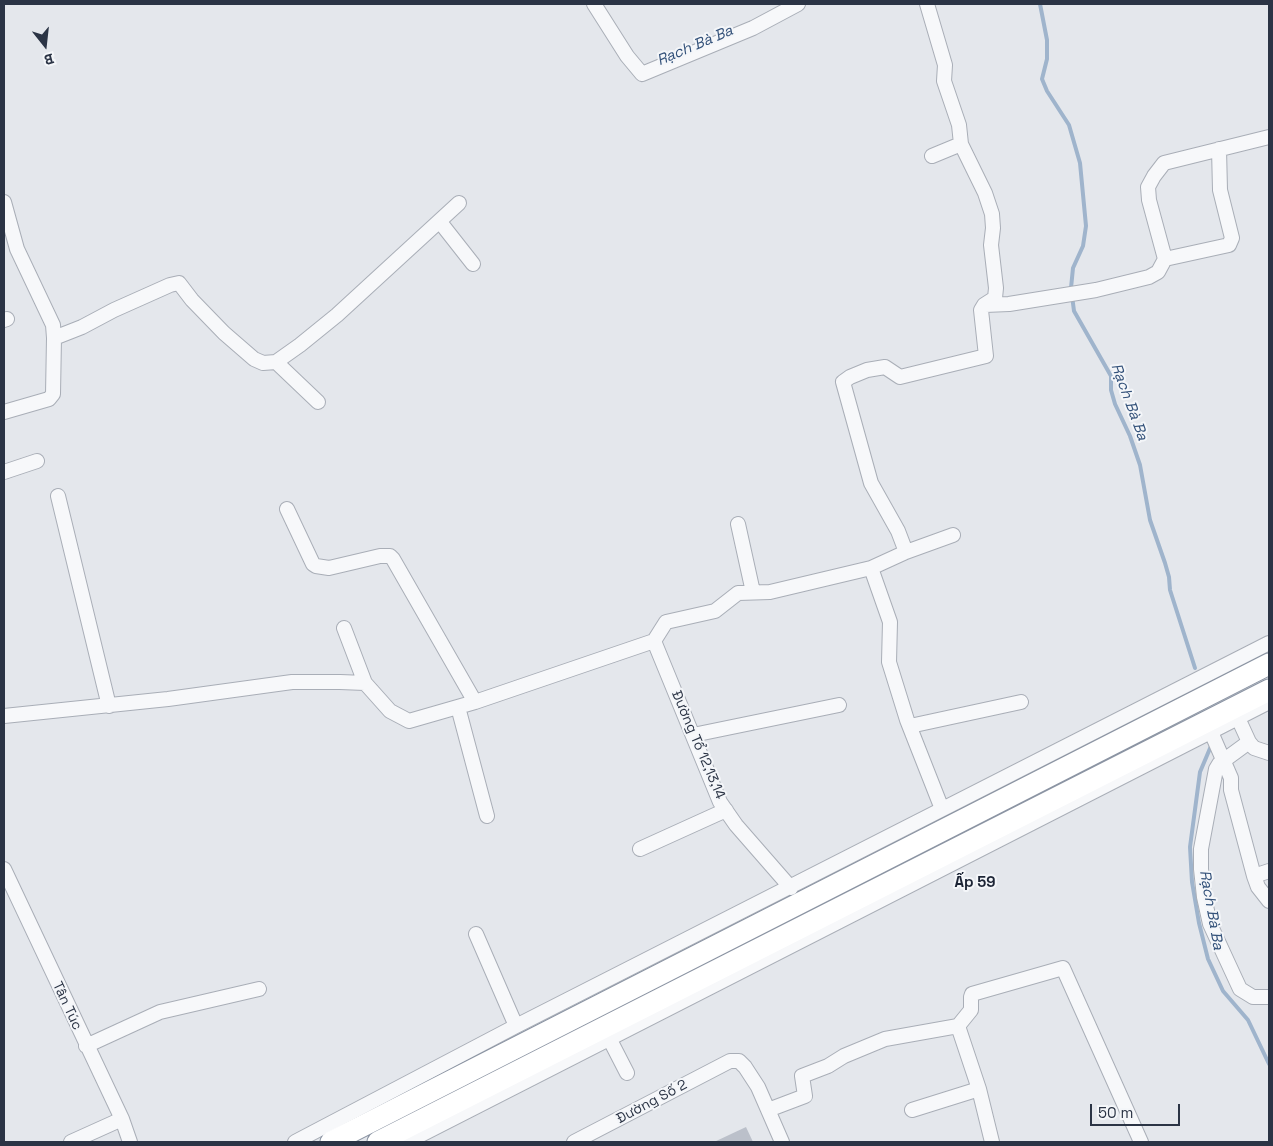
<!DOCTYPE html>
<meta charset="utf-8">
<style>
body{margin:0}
#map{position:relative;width:1273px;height:1146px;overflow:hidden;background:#e4e7ec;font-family:"Space Grotesk",sans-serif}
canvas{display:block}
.frame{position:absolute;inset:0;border:5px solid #2b3445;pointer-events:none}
.north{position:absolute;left:20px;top:20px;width:50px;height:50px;-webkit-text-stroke:4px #f4f6f9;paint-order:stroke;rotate:164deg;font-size:14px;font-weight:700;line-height:20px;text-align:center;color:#2b3445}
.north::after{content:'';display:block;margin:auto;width:18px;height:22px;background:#2b3445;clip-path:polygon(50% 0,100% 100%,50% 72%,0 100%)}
.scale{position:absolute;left:1090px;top:1104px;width:90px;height:22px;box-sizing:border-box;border:2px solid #2b3445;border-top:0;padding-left:6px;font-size:15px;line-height:18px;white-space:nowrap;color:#2b3445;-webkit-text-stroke:4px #f4f6f9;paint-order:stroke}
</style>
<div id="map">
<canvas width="1273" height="1146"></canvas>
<div class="frame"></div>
<div class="north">B</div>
<div class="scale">50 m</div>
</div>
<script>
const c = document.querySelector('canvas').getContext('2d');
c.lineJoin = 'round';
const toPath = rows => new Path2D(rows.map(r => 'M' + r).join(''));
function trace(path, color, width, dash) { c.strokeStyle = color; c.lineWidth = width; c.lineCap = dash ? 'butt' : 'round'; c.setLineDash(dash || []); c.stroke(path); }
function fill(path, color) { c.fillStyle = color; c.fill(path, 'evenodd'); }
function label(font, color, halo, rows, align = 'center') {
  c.font = font + ' "Space Grotesk",sans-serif'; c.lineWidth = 4; c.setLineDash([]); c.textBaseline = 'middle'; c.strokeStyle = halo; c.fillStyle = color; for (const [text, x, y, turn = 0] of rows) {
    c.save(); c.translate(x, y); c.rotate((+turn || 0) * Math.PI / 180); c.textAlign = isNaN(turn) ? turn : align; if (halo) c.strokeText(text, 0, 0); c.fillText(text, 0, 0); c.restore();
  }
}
trace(toPath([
 [1040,4,1047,40,1047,59,1042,79,1047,91,1069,125,1080,163,1086,226,1083,246,1073,268,1071,288,1074,311,1111,376,1111,390,1115,404,1130,436,1140,465,1150,520,1165,563,1169,577,1170,590,1195,668],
 [1211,746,1200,772,1190,847,1192,882,1199,923,1208,959,1223,991,1248,1020,1269,1064]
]), '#9fb4cc', 4);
fill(toPath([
 [746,1127,753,1142,714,1142]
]), '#bbc0ca');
const minor = toPath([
 [594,4,627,56,642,74,753,28,798,4],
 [932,156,961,144],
 [4,202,17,249,53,325,54,338,53,394,49,399,4,412],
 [440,222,473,264],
 [1165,259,1149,200,1148,187,1154,176,1164,163,1269,137],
 [985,305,1009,304,1096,290,1149,277,1158,272,1165,259,1229,245,1232,238,1220,190,1219,149],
 [4,320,7,319],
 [54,338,82,327,114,310,170,285,179,283,192,300,224,333,254,359,263,363,276,362,318,402],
 [276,362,300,345,337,315,459,203],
 [4,472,37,461],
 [58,496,109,706],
 [287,509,313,564,316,566,329,568,380,556,390,556,393,559,475,702],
 [738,524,753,592],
 [906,552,953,535],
 [871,568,906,552,898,531,871,483,843,382,850,377,867,370,885,367,900,377,986,356,981,310,984,305,995,298,996,288,991,245,993,228,992,214,985,193,961,144,959,125,944,81,945,65,927,4],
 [344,628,365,683],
 [654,641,720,802,736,825,791,888],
 [458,707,487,816],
 [4,716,168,699,292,682,340,682,365,683,390,711,409,721,475,702,654,641,666,622,715,611,738,593,770,592,871,568,890,622,889,662,907,720,942,809],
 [1238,718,1249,742,1254,748,1269,753],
 [910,726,1021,702],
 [1211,732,1231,778,1231,790,1254,876,1258,887,1269,901],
 [693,735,839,705],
 [1249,742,1219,764,1216,769,1201,849,1201,869,1204,897,1210,924,1240,989,1253,997,1269,997],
 [640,849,726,810],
 [4,869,122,1119,130,1142],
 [1254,876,1269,871],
 [476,934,516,1026],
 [958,1026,979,1089,992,1142],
 [609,1038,627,1073],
 [86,1046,160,1012,259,989],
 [768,1110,805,1096,802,1076,828,1066,844,1056,885,1039,958,1026,971,1010,971,997,972,994,1063,968,1141,1142],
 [912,1110,979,1089],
 [71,1142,122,1119],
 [295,1142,516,1026,1269,643],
 [407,1142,1269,702],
 [574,1142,730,1061,739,1061,745,1067,758,1087,782,1142]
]);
const highway = toPath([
 [331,1142,1269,664],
 [378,1142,1269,690]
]);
trace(minor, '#a9aeb7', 16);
trace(highway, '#8b94a3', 23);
trace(minor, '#f7f8fa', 14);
trace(highway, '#fff', 21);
label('14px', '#2b3445', '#f4f6f9', [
 ["Đường Tổ 12,13,14",698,745,67],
 ["Tân Túc",67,1006,65],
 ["Đường Số 2",652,1102,-28]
]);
label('italic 15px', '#34527a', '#f4f6f9', [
 ["Rạch Bà Ba",695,46,-23],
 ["Rạch Bà Ba",1129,402,70],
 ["Rạch Bà Ba",1211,910,80]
]);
label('bold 15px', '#1d2536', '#f4f6f9', [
 ["Ấp 59",975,883]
]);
</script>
